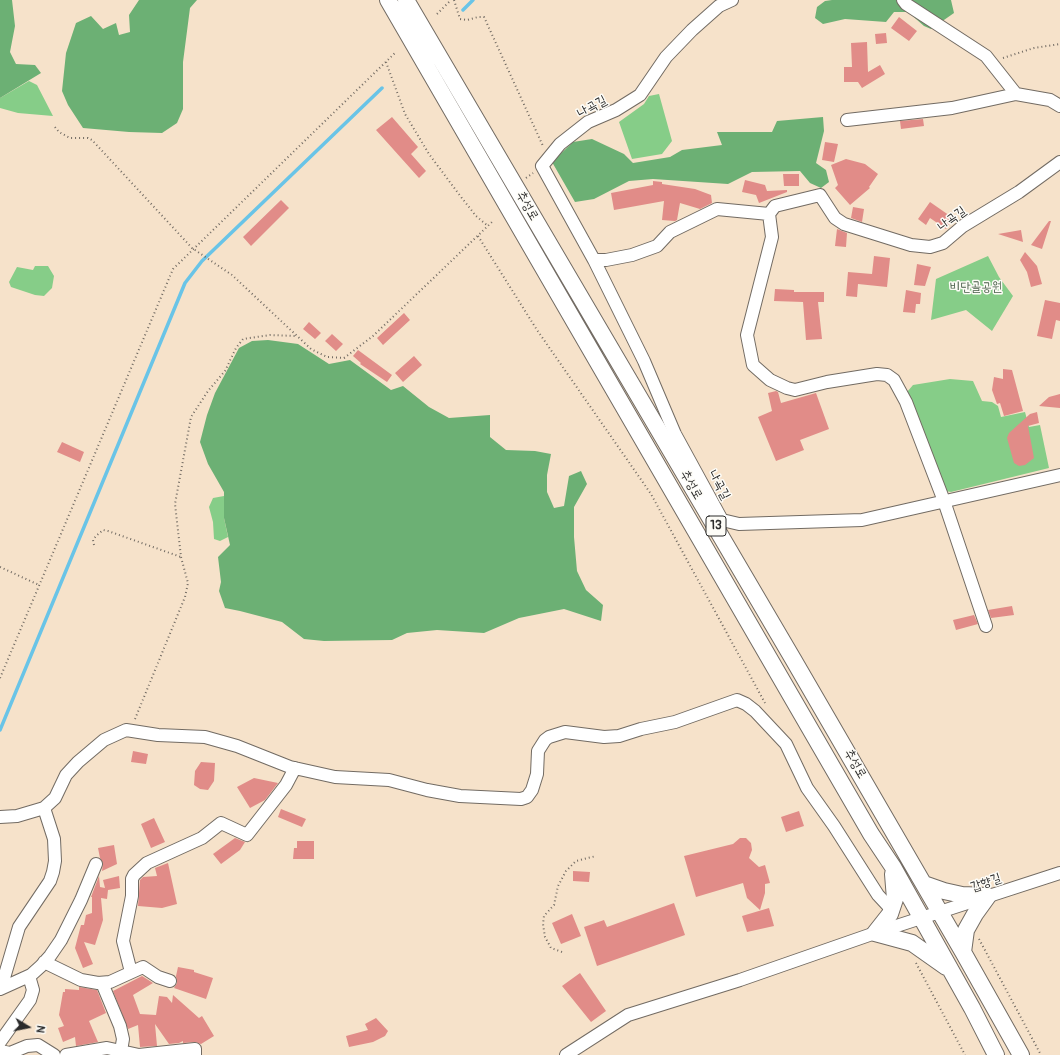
<!DOCTYPE html>
<meta charset="utf-8">
<style>
body{margin:0}
#map{position:relative;width:1060px;height:1055px;overflow:hidden;background:#f6e2ca;font-family:Pangolin,sans-serif}
canvas{display:block}
.north{position:absolute;left:8px;top:1007px;width:40px;height:40px;-webkit-text-stroke:3px #fdfcf7;paint-order:stroke;rotate:100deg;font-size:11px;font-weight:700;line-height:16px;text-align:center;color:#2b2b2b}
.north::after{content:'';display:block;margin:auto;width:14px;height:18px;background:#2b2b2b;clip-path:polygon(50% 0,100% 100%,50% 72%,0 100%)}
</style>
<div id="map">
<canvas width="1060" height="1055"></canvas>
<div class="north">N</div>
</div>
<script>
const c = document.querySelector('canvas').getContext('2d');
c.lineJoin = 'round';
function fill(path, color) { c.fillStyle = color; c.fill(path, 'evenodd'); }
const toPath = rows => new Path2D(rows.map(r => 'M' + r).join(''));
function trace(path, color, width, dash) { c.strokeStyle = color; c.lineWidth = width; c.lineCap = dash ? 'butt' : 'round'; c.setLineDash(dash || []); c.stroke(path); }
function label(font, color, halo, rows, align = 'center') {
  c.font = font + ' Pangolin,"Poor Story",sans-serif'; c.lineWidth = 3; c.setLineDash([]); c.textBaseline = 'middle'; c.strokeStyle = halo; c.fillStyle = color; for (const [text, x, y, turn = 0] of rows) {
    c.save(); c.translate(x, y); c.rotate((+turn || 0) * Math.PI / 180); c.textAlign = isNaN(turn) ? turn : align; if (halo) c.strokeText(text, 0, 0); c.fillText(text, 0, 0); c.restore();
  }
}
fill(toPath([
 [29,81,37,85,53,116,18,113,0,108,0,98],
 [659,94,672,141,662,154,632,159,619,122,644,104,649,96],
 [988,256,999,277,1013,296,992,331,966,310,931,320,936,279],
 [35,266,48,266,54,276,52,288,44,296,35,295,11,287,9,282,17,267,33,270],
 [950,379,973,381,982,401,992,402,998,406,1001,417,1025,412,1029,427,1040,425,1049,468,951,492,945,491,907,392,913,385],
 [224,496,224,518,228,537,220,541,214,539,213,522,209,507,213,498]
]), '#86cd88');
fill(toPath([
 [0,0,12,0,15,26,10,52,16,64,35,65,41,73,0,98],
 [139,0,197,0,190,8,183,62,183,109,177,123,162,133,129,132,83,128,68,105,62,91,66,53,76,23,91,16,103,29,116,23,119,35,130,32,129,15],
 [832,0,951,0,954,13,931,29,924,26,908,12,894,12,886,22,845,19,823,24,815,18,817,7,825,1],
 [823,117,824,131,816,163,826,170,829,182,821,188,810,183,800,171,752,172,728,184,653,179,629,181,594,199,575,202,552,162,573,142,592,139,624,154,633,163,670,157,682,150,722,145,717,132,772,132,777,121],
 [268,340,298,344,329,364,350,360,391,390,403,386,429,407,449,418,490,415,490,437,506,450,535,451,551,454,547,475,547,492,554,508,564,506,569,476,581,471,587,484,574,507,574,537,577,571,586,590,603,605,601,621,564,609,519,618,484,633,437,630,407,633,392,640,324,641,304,639,282,622,240,611,225,608,219,591,221,582,218,557,230,545,224,518,224,492,208,464,200,442,207,415,215,393,239,348,252,341]
]), '#6cb074');
trace(toPath([
 [463,10,473,0],
 [0,730,185,283,202,261,382,88]
]), '#69c4e7', 3.5);
fill(toPath([
 [899,17,917,31,909,41,891,28],
 [886,33,887,43,876,44,875,34],
 [867,42,868,72,880,65,885,74,862,88,858,82,844,82,844,67,852,67,851,43],
 [392,117,418,147,411,154,426,171,419,178,376,130],
 [923,119,924,126,901,129,900,121],
 [825,142,838,144,834,162,822,160],
 [846,159,865,164,878,174,869,187,870,188,850,205,835,188,838,185,831,165],
 [783,174,799,174,799,186,784,186],
 [745,180,765,185,767,191,787,190,787,192,759,203,756,195,742,192],
 [653,181,662,182,662,184,695,189,711,195,712,203,700,209,680,203,677,220,675,221,662,220,664,201,614,210,611,193,653,185],
 [281,200,289,208,251,246,243,237],
 [930,202,953,218,946,229,930,218,926,225,918,219],
 [853,207,864,209,862,222,851,218],
 [1049,221,1051,221,1042,249,1031,245],
 [837,229,847,233,846,247,835,246],
 [1021,230,1023,242,998,234],
 [1025,252,1037,266,1042,284,1031,287,1027,272,1020,260],
 [874,256,890,258,887,287,858,284,857,297,846,296,848,272,872,274],
 [917,264,931,267,925,286,914,285],
 [775,289,794,290,794,292,824,292,824,302,818,302,822,339,806,340,803,302,774,301],
 [906,290,921,293,920,304,916,304,915,313,903,312],
 [1045,300,1060,303,1060,321,1056,320,1052,339,1037,336],
 [404,313,410,320,383,345,377,338],
 [309,322,321,333,315,339,303,329],
 [332,334,343,344,336,351,325,341],
 [358,350,392,375,387,382,360,364,361,363,353,356],
 [414,356,422,365,403,382,395,373],
 [1003,369,1012,370,1023,411,1004,416,1000,403,997,404,992,390,994,377,1003,379],
 [776,391,778,392,781,403,816,393,829,429,800,440,804,450,776,461,758,417,772,411,768,393],
 [1060,394,1060,408,1039,406,1049,397],
 [1037,412,1039,423,1028,426,1034,458,1025,465,1019,466,1014,463,1007,438,1009,433,1030,414],
 [62,442,84,452,80,462,57,452],
 [1012,606,1014,615,991,618,988,610],
 [974,615,978,624,956,630,953,620],
 [133,751,148,754,146,764,131,762],
 [201,762,215,763,214,781,208,790,200,789,194,785,195,771],
 [254,778,278,783,265,800,250,808,237,787],
 [281,809,306,819,302,827,278,817],
 [799,811,804,826,786,832,781,817],
 [154,818,165,842,151,848,141,824],
 [235,838,245,842,240,850,221,864,213,854],
 [740,838,746,838,751,843,752,850,749,858,759,867,765,865,770,883,765,884,765,893,760,910,747,898,743,883,696,897,684,856,733,844],
 [297,841,314,841,314,859,293,859,294,848,297,848],
 [114,845,117,864,102,871,103,863,100,858,98,848],
 [168,863,177,904,162,908,138,906,140,880,143,877,157,876,155,868],
 [573,871,590,872,589,882,573,881],
 [99,876,100,887,105,888,103,880,119,876,120,888,108,890,107,899,101,898,103,920,95,945,84,942,93,964,83,968,75,948,81,925,84,925,86,915,92,913,92,897,91,897],
 [674,903,685,935,597,966,584,927,604,920,607,927],
 [769,908,774,926,747,932,742,916],
 [572,914,581,936,561,944,552,923],
 [178,967,194,970,194,972,213,978,206,999,174,988,177,983,176,976],
 [580,973,606,1011,591,1022,562,986],
 [142,976,153,983,133,995,140,1014,156,1015,159,996,167,997,172,1003,173,995,199,1018,202,1016,214,1036,201,1044,195,1042,183,1043,183,1041,179,1043,169,1044,155,1024,157,1046,140,1047,138,1025,128,1029,113,991],
 [79,987,97,990,106,1013,89,1021,98,1042,76,1046,75,1037,63,1042,58,1028,64,1026,59,1015,63,992,65,992,65,989,79,990],
 [376,1018,388,1031,385,1036,373,1042,349,1047,346,1036,368,1030,365,1024]
]), '#e18c88');
const minor = toPath([
 [732,0,719,6,692,30,666,57,640,95,616,110,588,122,560,144,542,166,594,260,644,361,675,434,722,520,739,524,862,520,1060,475],
 [903,0,906,4,986,56,1016,94,1050,100,1060,106],
 [847,120,952,108,1016,94],
 [769,214,772,237,747,335,753,365,770,380,787,388,795,390,827,382,877,374,887,375,894,380,906,402,944,501,986,626],
 [594,260,606,260,632,255,657,246,670,232,717,209,769,214,775,206,820,195,835,218,844,224,911,245,930,247,943,243,963,226,1019,192,1060,162],
 [0,817,17,816,44,808,55,798,66,775,78,762,104,740,126,730,158,735,205,737,237,746,290,767,335,777,389,780,427,790,460,796,521,799,527,797,532,790,537,774,538,751,545,740,549,737,565,732,604,737,619,736,641,729,675,722,737,700,746,704,755,711,786,744,807,788,834,826,878,895,891,909],
 [44,962,81,980,98,983,110,982,143,967,158,977,170,981],
 [131,972,123,941,132,896,132,879,134,875,147,863,202,838,221,823,247,835,286,785,295,768],
 [102,983,120,1026,123,1039,121,1051],
 [1,988,19,927,50,881,53,872,55,861,54,839,44,808],
 [0,989,31,975,41,966,50,956,61,940,81,900,96,864],
 [0,1042,30,1000,33,990,29,976],
 [0,1051,10,1053,27,1046,38,1045,54,1055],
 [66,1055,107,1048,139,1055,195,1049,195,1055],
 [566,1055,628,1015,740,980,875,933,1060,873]
]);
const major = toPath([
 [388,0,871,834,893,867,972,1008,996,1055],
 [406,0,793,659,963,952,1021,1055],
 [893,874,895,899,890,914,875,933,912,943,946,967],
 [924,884,944,891,962,895,988,896],
 [963,952,966,930,975,914,988,896]
]);
trace(minor, '#726b63', 14);
trace(major, '#726b63', 18);
trace(toPath([
 [454,0,460,19,467,20,478,17,484,17,543,146],
 [437,14,451,0],
 [1003,58,1034,48,1060,44],
 [386,62,405,114,429,154,458,193,476,216,488,226],
 [55,127,59,132,70,138,88,138,92,140,192,248,232,275,311,349,327,357,344,358,373,336,492,222],
 [526,178,533,173],
 [478,236,537,330,651,494,765,703],
 [94,545,93,540,96,536,103,530,108,531,181,557],
 [0,567,39,585],
 [0,678,173,269,396,52],
 [135,719,185,597,188,583,181,557,175,504,191,417,208,391,225,371,236,348,243,339,270,335,296,336],
 [979,939,1041,1055],
 [562,952,551,948,545,937,543,924,544,916,554,905,558,886,566,871,576,861,596,856],
 [916,963,965,1055]
]), '#726b63', 2, [1, 3]);
trace(minor, '#fff', 12);
trace(major, '#fff', 16);
for (const [x, y, w] of [
 [716,526,20]
]) { const box = new Path2D(); box.roundRect(x - w / 2, y - 10, w, 20, 3); c.fillStyle = '#fdfcf7'; c.fill(box); trace(box, '#2b2b2b', 1); }
label('bold 12px', '#2b2b2b', null, [
 ["13",716,526]
]);
label('13px', '#2b2b2b', '#fdfcf7', [
 ["나곡길",592,107,-28],
 ["추성로",527,206,60],
 ["나곡길",952,219,-36],
 ["추성로",691,485,60],
 ["나곡길",719,485,62],
 ["추성로",855,764,60],
 ["갑향길",986,883,-19]
]);
label('13px', '#465c47', '#fdfcf7', [
 ["비단골공원",976,288]
]);
</script>
